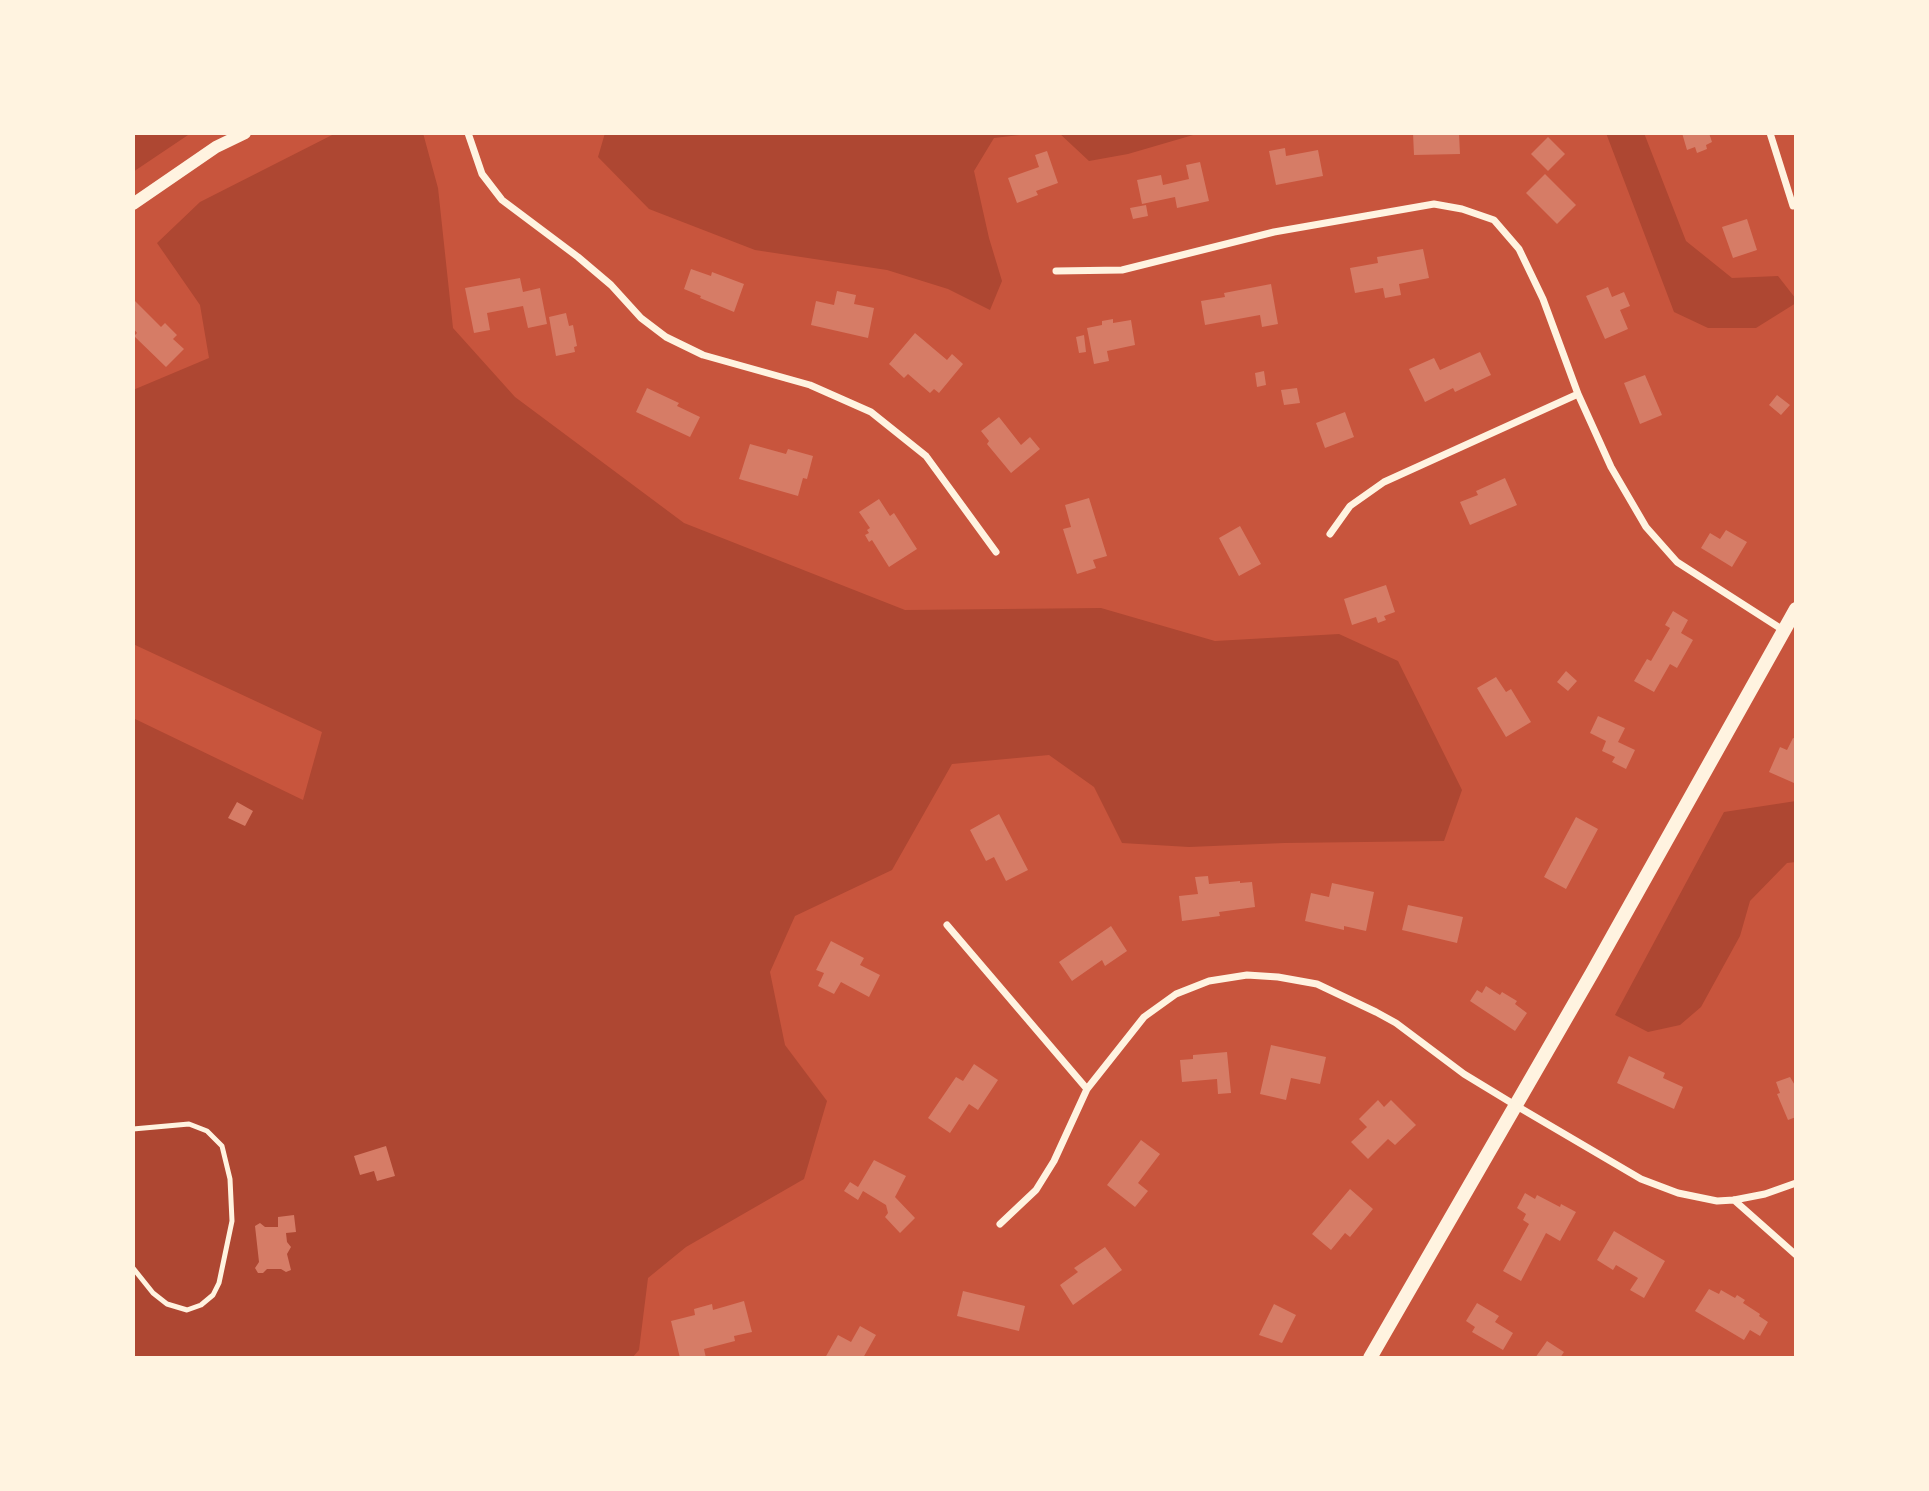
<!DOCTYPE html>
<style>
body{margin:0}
#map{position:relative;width:1929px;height:1491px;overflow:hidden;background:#c8553d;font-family:"Varela Round",sans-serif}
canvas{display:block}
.frame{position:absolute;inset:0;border:135px solid #fff3e0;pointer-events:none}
</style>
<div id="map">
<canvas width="1929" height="1491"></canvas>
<div class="frame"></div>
</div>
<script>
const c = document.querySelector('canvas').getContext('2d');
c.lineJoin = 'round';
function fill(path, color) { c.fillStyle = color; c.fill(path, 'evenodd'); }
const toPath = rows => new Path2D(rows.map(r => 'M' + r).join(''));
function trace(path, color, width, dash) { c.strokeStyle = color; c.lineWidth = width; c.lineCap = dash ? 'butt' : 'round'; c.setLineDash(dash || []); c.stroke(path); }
fill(toPath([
 [133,133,191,133,133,172],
 [336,133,423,133,438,188,453,328,515,397,684,523,905,610,1101,608,1215,641,1339,634,1398,661,1462,790,1444,841,1284,843,1189,847,1122,843,1094,787,1049,755,952,764,892,870,795,916,770,972,785,1045,827,1101,804,1179,686,1247,648,1278,639,1350,632,1358,133,1358,133,718,303,800,322,732,133,644,133,390,209,358,200,305,157,243,200,202],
 [605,133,1037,133,994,138,974,171,989,238,1002,281,990,310,948,289,887,270,755,250,649,209,598,157],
 [1059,133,1200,133,1128,154,1089,161],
 [1606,133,1644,133,1686,241,1732,278,1778,276,1796,299,1796,303,1756,328,1708,328,1674,312],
 [1796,801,1796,862,1787,863,1750,901,1740,936,1701,1007,1680,1025,1648,1032,1615,1015,1724,812]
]), '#ae4732');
fill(toPath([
 [1413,133,1459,133,1460,154,1414,155],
 [1682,133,1709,133,1712,142,1706,145,1707,149,1697,153,1695,147,1687,150],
 [1548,137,1565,154,1548,171,1531,154],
 [1285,148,1286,156,1318,150,1323,176,1276,185,1269,151],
 [1047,151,1058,183,1036,191,1038,195,1017,203,1008,178,1039,167,1035,155],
 [1200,162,1209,201,1177,208,1175,197,1142,204,1137,180,1161,175,1163,185,1189,179,1186,165],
 [1545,174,1576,205,1557,224,1526,193],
 [1146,205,1148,216,1133,219,1130,208],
 [1747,219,1757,250,1733,258,1722,227],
 [1423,249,1429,278,1399,284,1401,295,1385,298,1383,288,1355,293,1350,268,1378,263,1377,257],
 [691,269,711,276,712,272,744,284,734,312,700,298,701,296,684,289],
 [520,278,523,292,540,288,547,324,528,328,523,306,487,313,490,330,474,333,465,288],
 [1271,284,1278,324,1262,327,1260,315,1205,325,1201,301,1225,297,1224,293],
 [1608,287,1612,297,1624,292,1630,306,1620,310,1628,329,1605,339,1586,296],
 [837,291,856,295,854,304,874,308,868,338,811,325,816,301,834,305],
 [133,299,161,327,165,323,177,335,173,339,184,349,166,367,134,336,137,333,133,328],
 [566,313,569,326,573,325,577,346,574,347,575,352,556,356,549,317],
 [1113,319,1113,323,1131,320,1135,345,1107,351,1109,361,1094,364,1087,328,1102,325,1102,321],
 [915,333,947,360,952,354,963,364,939,393,934,389,930,393,908,374,904,378,889,364],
 [1084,335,1086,352,1079,353,1076,337],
 [1480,352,1491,375,1455,392,1453,388,1425,402,1409,369,1434,358,1440,370],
 [1264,371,1266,385,1257,387,1255,373],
 [1645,375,1662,415,1640,424,1624,383],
 [647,388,679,403,677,406,700,417,690,437,636,412],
 [1297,388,1300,403,1284,405,1281,390],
 [1777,395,1790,405,1781,415,1769,405],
 [1345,412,1354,437,1325,448,1316,423],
 [999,417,1021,445,1030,437,1040,449,1011,473,987,444,989,441,981,431],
 [750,444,786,454,788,449,813,456,807,479,803,478,798,496,739,479],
 [1505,478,1517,505,1470,525,1460,502,1478,495,1476,491],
 [1089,498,1107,556,1093,560,1096,568,1077,574,1063,529,1071,527,1065,505],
 [879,499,890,516,894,513,917,549,889,567,872,540,869,542,865,535,869,533,867,530,870,528,859,512],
 [1240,526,1261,564,1239,576,1219,538],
 [1726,530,1747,542,1732,567,1701,548,1710,533,1720,539],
 [1386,585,1395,612,1384,616,1386,620,1378,623,1376,617,1352,625,1344,599],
 [1673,611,1688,620,1681,633,1693,640,1677,668,1670,664,1654,692,1634,681,1647,659,1651,661,1670,628,1665,625],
 [1566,671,1577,681,1568,691,1557,682],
 [1496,677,1506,692,1511,689,1531,722,1506,737,1477,688],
 [1598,716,1625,728,1618,742,1635,750,1626,769,1612,762,1615,757,1602,751,1606,741,1590,733],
 [1793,738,1796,739,1794,783,1769,772,1780,747,1787,750],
 [237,802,253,811,245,826,228,818],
 [999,814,1028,870,1006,881,994,857,986,861,970,830],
 [1576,817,1598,829,1566,889,1544,877],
 [1208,876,1209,884,1240,881,1240,883,1252,882,1255,907,1219,912,1220,916,1182,921,1179,896,1198,894,1195,877],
 [1332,883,1374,892,1366,931,1344,926,1344,930,1305,921,1311,893,1329,897],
 [1408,905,1463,917,1457,943,1402,930],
 [1111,926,1127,951,1105,966,1102,960,1072,981,1059,962],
 [831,941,864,958,860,965,880,975,869,997,841,982,834,994,818,986,824,973,816,970],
 [1486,986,1500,995,1502,992,1517,1001,1515,1004,1527,1013,1515,1031,1470,1001,1477,990,1482,993],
 [1271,1045,1326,1057,1320,1084,1291,1078,1286,1100,1260,1094],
 [1227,1052,1231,1093,1218,1094,1217,1079,1182,1082,1180,1060,1193,1059,1193,1055],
 [1629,1056,1665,1073,1663,1078,1683,1087,1674,1109,1617,1083],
 [974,1064,998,1080,978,1110,969,1104,950,1133,928,1118,956,1077,963,1081],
 [1790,1077,1796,1087,1796,1117,1788,1120,1777,1094,1780,1093,1776,1082],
 [1378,1100,1384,1107,1391,1100,1416,1125,1395,1145,1388,1139,1368,1159,1351,1142,1367,1127,1359,1119],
 [1141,1140,1160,1154,1138,1183,1148,1191,1135,1207,1107,1185],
 [386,1146,395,1176,377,1181,374,1171,360,1175,354,1156],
 [874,1160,906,1176,895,1197,915,1218,900,1233,885,1217,888,1213,886,1205,863,1191,858,1200,844,1191,850,1182,858,1187],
 [1350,1189,1373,1209,1350,1237,1345,1233,1331,1250,1312,1234],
 [1525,1193,1535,1199,1537,1195,1560,1207,1561,1204,1576,1212,1560,1241,1546,1233,1521,1281,1503,1271,1529,1224,1523,1220,1526,1214,1517,1208],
 [294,1215,296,1232,286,1233,287,1242,291,1247,287,1254,291,1270,286,1272,281,1269,267,1269,263,1273,258,1273,255,1268,259,1262,255,1226,260,1223,265,1227,278,1227,278,1217],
 [1614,1231,1665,1261,1644,1298,1630,1290,1638,1278,1616,1265,1613,1270,1597,1260],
 [1105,1247,1122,1270,1073,1305,1060,1285,1078,1272,1074,1268],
 [1709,1289,1719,1294,1721,1290,1735,1298,1737,1295,1745,1300,1743,1303,1760,1314,1759,1316,1768,1322,1760,1336,1750,1330,1744,1340,1695,1311],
 [963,1291,1025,1306,1019,1331,957,1316],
 [744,1301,752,1332,734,1336,735,1341,704,1349,706,1358,680,1358,671,1321,695,1315,694,1309,712,1304,713,1310],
 [1477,1303,1499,1316,1495,1322,1513,1333,1503,1350,1472,1332,1475,1327,1466,1321],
 [1274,1304,1296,1315,1282,1343,1259,1335],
 [860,1326,876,1335,863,1358,825,1358,838,1335,851,1342],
 [1547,1341,1564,1352,1560,1358,1535,1358]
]), '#d67c66');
trace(toPath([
 [133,1129,189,1124,207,1131,222,1146,230,1179,232,1221,219,1283,213,1295,201,1305,187,1310,167,1304,153,1293,133,1268]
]), '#fff3e0', 5);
trace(toPath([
 [468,133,482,174,502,200,578,257,611,285,641,318,666,337,703,355,810,385,871,412,926,456,996,552],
 [1770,133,1793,206],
 [1056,271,1122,270,1274,232,1434,204,1462,209,1494,220,1519,249,1543,299,1578,394,1611,467,1646,527,1677,562,1783,630],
 [1330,534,1350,506,1384,482,1578,394],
 [947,925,1087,1089],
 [1734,1200,1796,1255],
 [1000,1224,1036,1190,1054,1161,1087,1089,1144,1017,1176,994,1209,981,1247,975,1278,977,1317,984,1376,1012,1396,1023,1464,1074,1515,1105,1641,1179,1678,1193,1717,1201,1734,1200,1765,1194,1796,1183]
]), '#fff3e0', 7);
trace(toPath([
 [133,204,216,147,245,133]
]), '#fff3e0', 12);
trace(toPath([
 [1370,1358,1592,973,1796,609]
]), '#fff3e0', 14);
</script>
